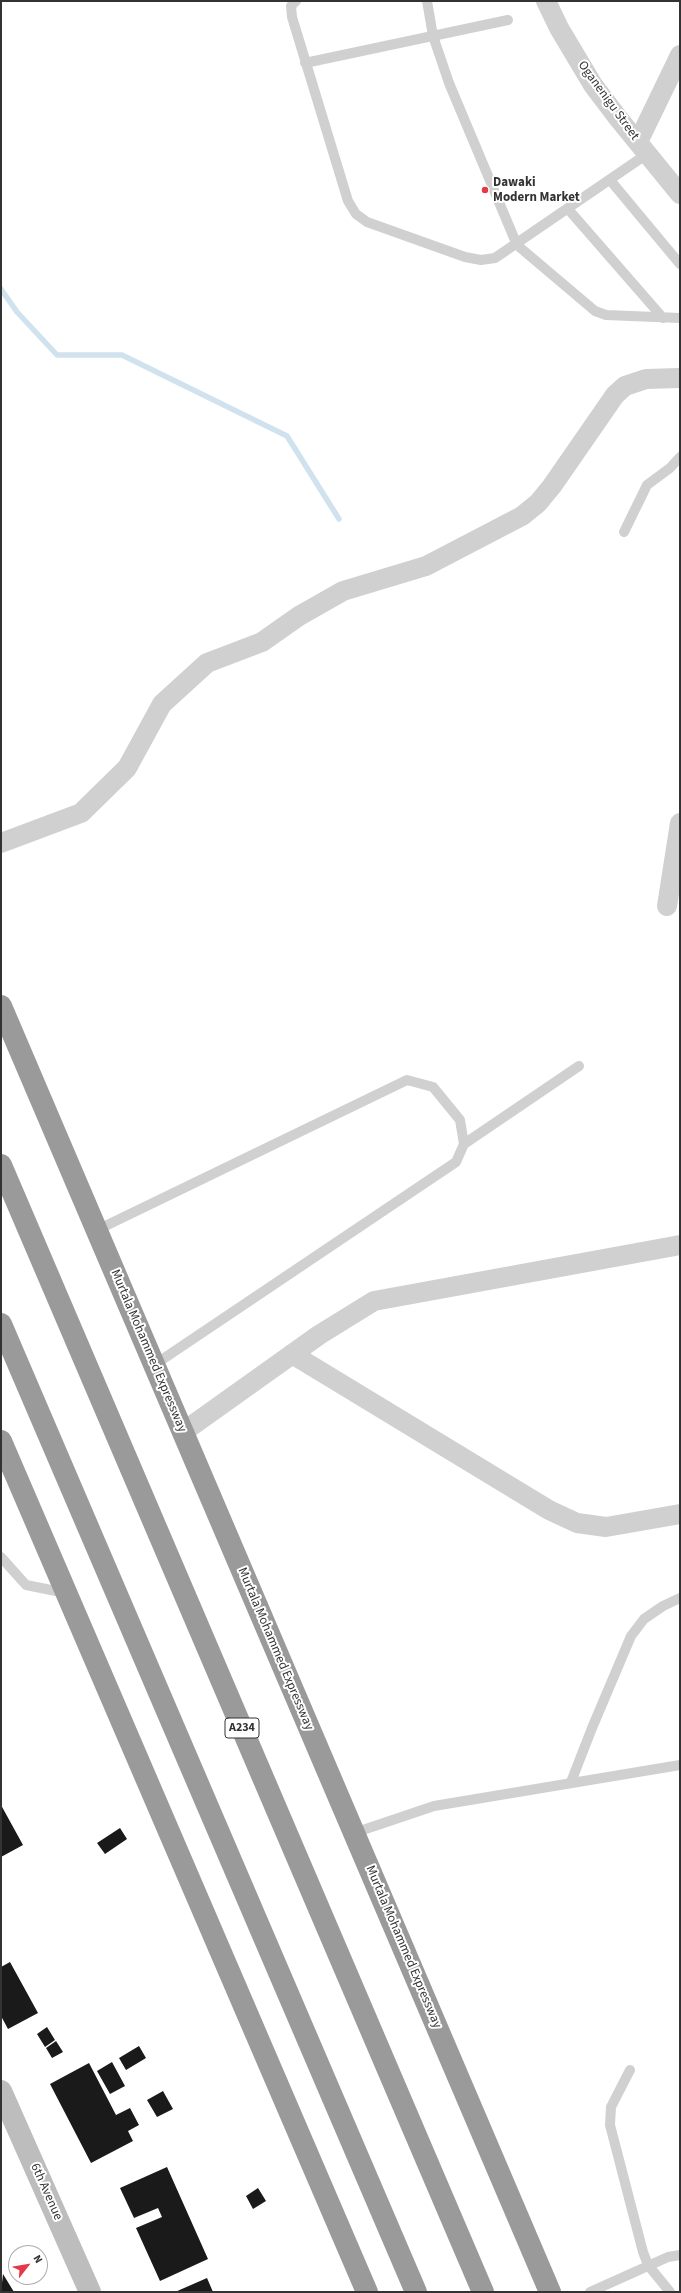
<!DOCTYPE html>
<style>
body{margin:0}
#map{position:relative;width:681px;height:2293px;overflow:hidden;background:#fff;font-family:"Source Sans 3",sans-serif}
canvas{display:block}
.frame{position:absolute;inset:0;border:2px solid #333;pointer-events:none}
.north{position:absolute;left:8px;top:2245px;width:40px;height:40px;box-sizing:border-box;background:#fff;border:1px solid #adadad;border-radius:50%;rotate:59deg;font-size:11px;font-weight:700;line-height:16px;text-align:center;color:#333}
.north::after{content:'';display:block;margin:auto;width:14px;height:18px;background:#e63946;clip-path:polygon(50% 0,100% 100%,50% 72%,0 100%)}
</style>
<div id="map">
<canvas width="681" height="2293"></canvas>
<div class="frame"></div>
<div class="north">N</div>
</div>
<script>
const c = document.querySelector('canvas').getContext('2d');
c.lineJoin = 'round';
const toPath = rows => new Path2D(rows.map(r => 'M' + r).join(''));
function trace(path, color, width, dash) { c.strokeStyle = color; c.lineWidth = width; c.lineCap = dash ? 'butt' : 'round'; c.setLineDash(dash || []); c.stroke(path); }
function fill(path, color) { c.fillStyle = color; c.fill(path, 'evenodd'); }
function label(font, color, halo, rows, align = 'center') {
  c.font = font + ' "Source Sans 3",sans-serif'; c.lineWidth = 4; c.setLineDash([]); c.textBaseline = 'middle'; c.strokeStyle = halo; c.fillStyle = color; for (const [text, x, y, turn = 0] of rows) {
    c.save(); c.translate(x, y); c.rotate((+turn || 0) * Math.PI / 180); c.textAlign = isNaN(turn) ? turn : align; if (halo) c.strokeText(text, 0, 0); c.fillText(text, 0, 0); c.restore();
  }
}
trace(toPath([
 [1,289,17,312,57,355,122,355,287,436,339,519]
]), '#cfe2ee', 5.5);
fill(toPath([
 [1,1805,23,1845,1,1857],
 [120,1828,127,1839,105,1854,97,1843],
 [10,1962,38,2013,8,2029,1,2016,1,1967],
 [47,2027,55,2040,45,2047,37,2034],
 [56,2041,63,2052,52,2058,46,2048],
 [139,2046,146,2058,126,2070,119,2058],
 [112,2062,125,2086,110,2094,97,2071],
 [89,2063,116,2115,130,2108,139,2125,128,2131,133,2141,91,2163,50,2084],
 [163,2091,173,2109,157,2117,147,2100],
 [167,2167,208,2259,160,2281,136,2228,162,2217,158,2208,134,2218,120,2188],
 [258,2188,266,2201,253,2209,246,2196],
 [3,2274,14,2292,1,2292],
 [207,2278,213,2292,175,2292]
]), '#1a1a1a');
trace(toPath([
 [296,1,291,6,292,17,348,201,356,214,367,222,465,257,481,260,495,258,647,154],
 [427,1,433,36,449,83,517,245,595,311,606,315,680,318],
 [305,63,508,20],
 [610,180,680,264],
 [568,209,663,318],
 [624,532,647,485,670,468,680,457],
 [464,1144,579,1066],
 [97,1230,407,1080,433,1087,460,1120,464,1144,456,1162,154,1365],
 [1,1557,26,1585,66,1593],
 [571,1782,592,1728,631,1636,644,1619,663,1606,680,1598],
 [354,1833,434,1806,680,1765],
 [630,2070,611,2107,610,2125,643,2252,648,2265,670,2292],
 [590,2292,668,2257,680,2255]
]), '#d0d0d0', 10);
trace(toPath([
 [546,1,559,28,593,85,618,118,680,194],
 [638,142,680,55],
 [1,843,81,813,127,768,162,704,207,663,262,642,299,616,343,591,426,566,522,516,538,503,552,486,615,395,625,386,646,379,680,378],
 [667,906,680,823],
 [292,1354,549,1510,577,1523,606,1527,680,1514],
 [183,1432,319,1335,374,1301,680,1245]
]), '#d0d0d0', 20);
trace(toPath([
 [1,2091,90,2292]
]), '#bdbdbd', 22);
trace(toPath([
 [1,1006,550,2292],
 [1,1165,483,2292],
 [1,1324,416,2292],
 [1,1441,367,2292]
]), '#9a9a9a', 22);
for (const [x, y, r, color] of [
 [485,190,4,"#e63946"]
]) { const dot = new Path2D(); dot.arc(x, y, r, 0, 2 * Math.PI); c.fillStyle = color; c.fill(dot); trace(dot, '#fff', 1.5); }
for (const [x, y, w] of [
 [242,1728,34]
]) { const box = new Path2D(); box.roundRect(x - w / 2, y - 10, w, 20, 3); c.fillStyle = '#fff'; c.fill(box); trace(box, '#333', 1); }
label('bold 12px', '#333', null, [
 ["A234",242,1728]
]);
label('13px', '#333', '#fff', [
 ["Oganenigu Street",608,101,54],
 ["Murtala Mohammed Expressway",148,1351,67],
 ["Murtala Mohammed Expressway",275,1649,67],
 ["Murtala Mohammed Expressway",403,1947,67],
 ["6th Avenue",46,2192,66]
]);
label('bold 13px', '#333', '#fff', [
 ["Dawaki",493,183],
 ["Modern Market",493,198]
], 'left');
</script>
